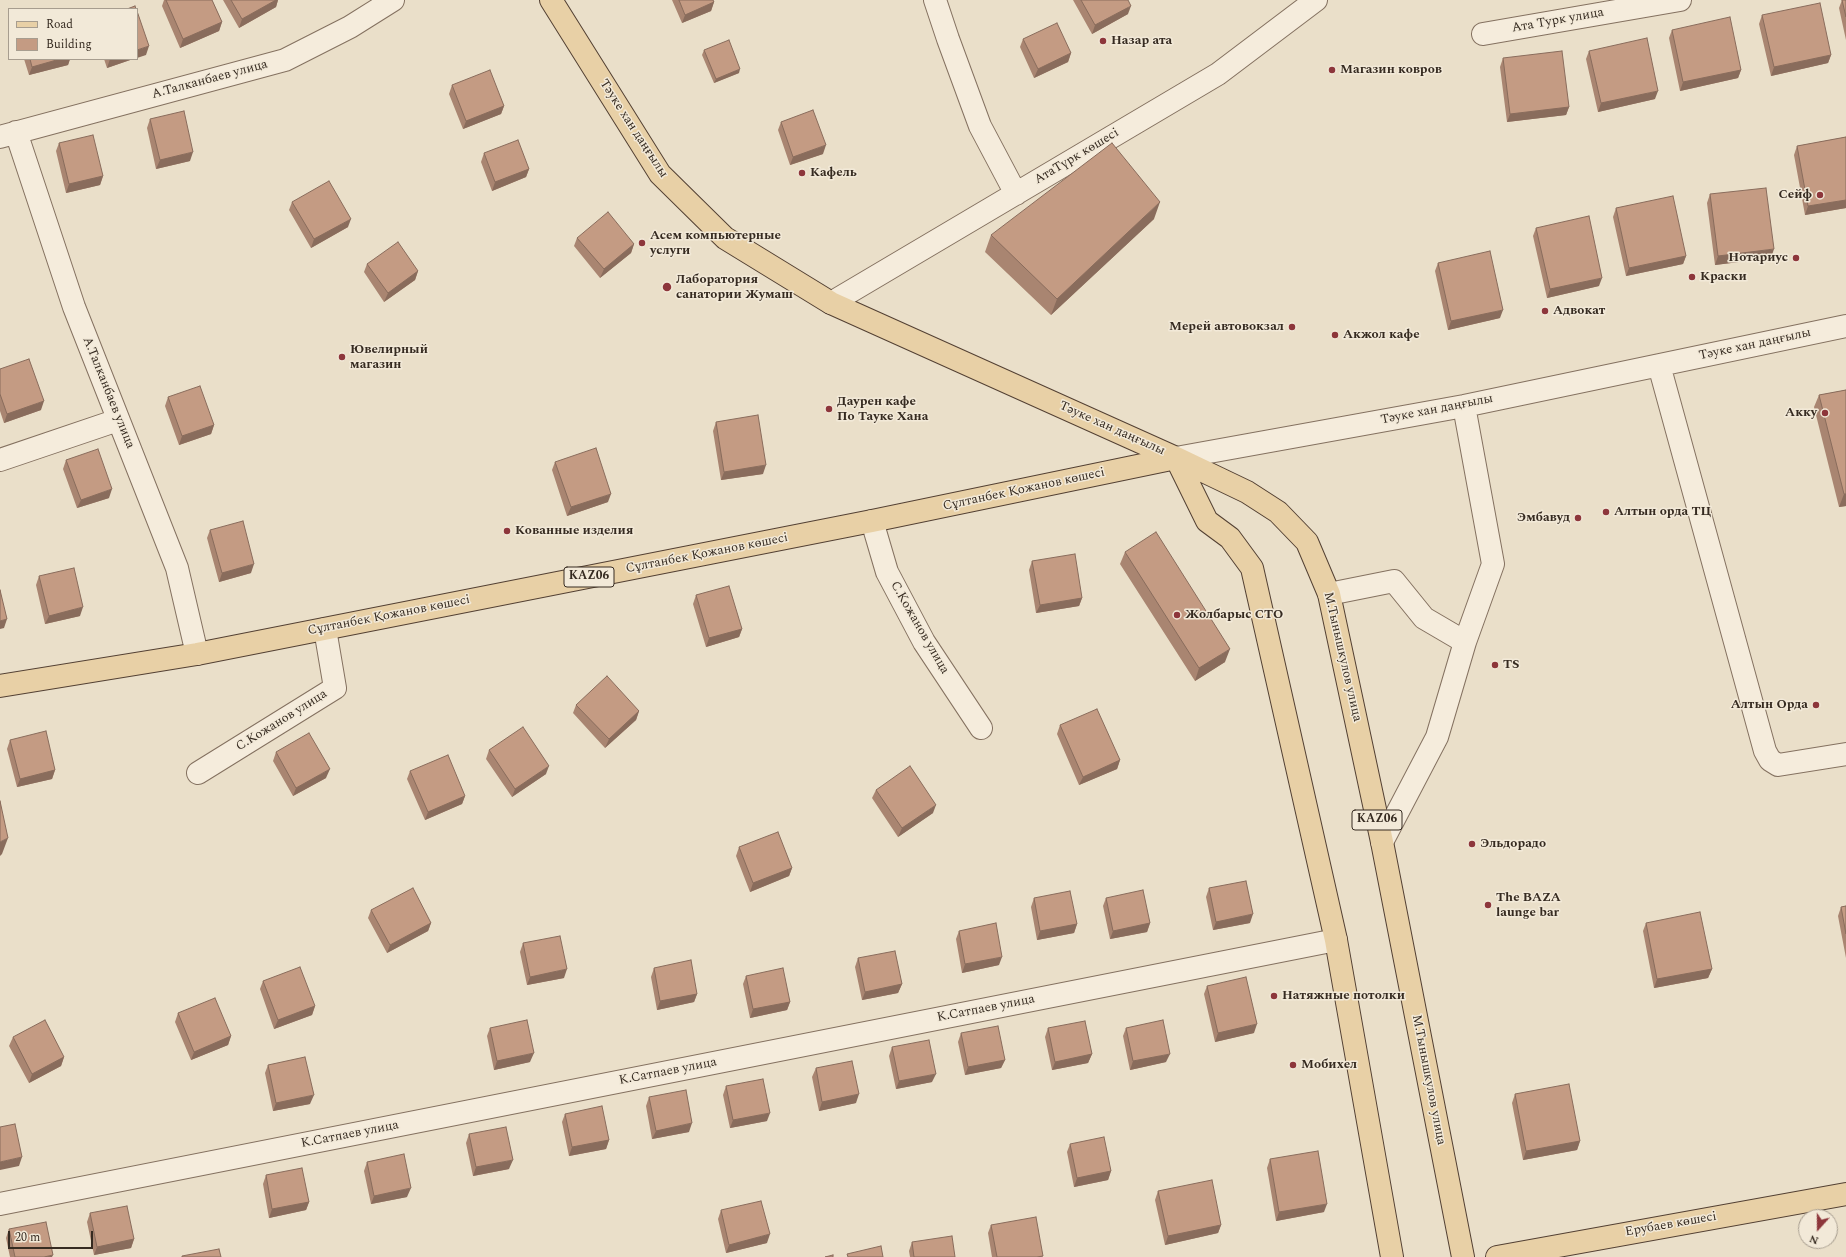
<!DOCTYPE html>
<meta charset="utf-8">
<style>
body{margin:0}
#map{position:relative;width:1846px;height:1257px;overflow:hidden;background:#eadfc9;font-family:Spectral,serif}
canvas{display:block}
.legend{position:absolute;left:8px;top:8px;width:130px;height:52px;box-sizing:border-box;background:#f2e9d8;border:1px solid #a79d8f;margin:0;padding:5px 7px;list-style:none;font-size:12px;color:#362b21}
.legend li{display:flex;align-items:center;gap:8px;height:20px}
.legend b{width:20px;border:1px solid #a79d8f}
.north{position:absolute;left:1798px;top:1209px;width:40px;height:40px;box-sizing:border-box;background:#f2e9d8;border:1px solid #a79d8f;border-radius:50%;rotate:201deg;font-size:11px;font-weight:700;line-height:16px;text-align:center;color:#362b21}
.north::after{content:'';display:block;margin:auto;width:14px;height:18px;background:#8d363b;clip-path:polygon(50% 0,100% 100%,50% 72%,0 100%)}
.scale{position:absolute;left:8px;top:1231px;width:85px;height:18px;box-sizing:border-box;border:2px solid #362b21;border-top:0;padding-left:5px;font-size:12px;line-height:14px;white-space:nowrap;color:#362b21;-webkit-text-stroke:3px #f2e9d8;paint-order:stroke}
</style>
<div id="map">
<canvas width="1846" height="1257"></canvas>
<ul class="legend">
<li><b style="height:5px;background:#e8d0a6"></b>Road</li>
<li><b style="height:11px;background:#c49b83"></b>Building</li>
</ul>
<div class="north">N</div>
<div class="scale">20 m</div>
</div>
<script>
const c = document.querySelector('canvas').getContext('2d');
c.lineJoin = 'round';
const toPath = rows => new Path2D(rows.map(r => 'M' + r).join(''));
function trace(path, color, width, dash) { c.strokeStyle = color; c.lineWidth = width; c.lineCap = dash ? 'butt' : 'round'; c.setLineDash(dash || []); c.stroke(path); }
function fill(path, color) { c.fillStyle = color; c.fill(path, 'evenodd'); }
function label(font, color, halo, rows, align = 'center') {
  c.font = font + ' Spectral,serif'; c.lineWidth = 3; c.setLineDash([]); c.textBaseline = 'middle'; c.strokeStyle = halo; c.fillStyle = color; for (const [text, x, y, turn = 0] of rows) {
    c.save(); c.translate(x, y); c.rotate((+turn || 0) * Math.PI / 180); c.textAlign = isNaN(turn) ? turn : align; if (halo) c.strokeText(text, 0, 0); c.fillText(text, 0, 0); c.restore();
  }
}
const minor = toPath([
 [935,0,948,39,980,126,1016,194],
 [1483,34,1680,0],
 [16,132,74,307,177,568,197,654],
 [0,137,285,60,350,27,393,0],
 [831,303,1218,74,1316,0],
 [1659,365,1765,751,1770,760,1778,765,1846,754],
 [1176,458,1464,406,1846,326],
 [0,460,118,420],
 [872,521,887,572,924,642,981,728],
 [1329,594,1394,581,1424,618,1465,642],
 [198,773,335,688,325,629],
 [1382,842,1437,737,1465,642,1493,564,1464,406],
 [0,1204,1336,940]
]);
const major = toPath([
 [551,0,660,174,725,238,831,303,1176,458,1247,492,1278,512,1307,542,1329,594,1382,842,1463,1257],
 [1176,458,1207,521,1230,538,1252,568,1336,940,1392,1257],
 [0,686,197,654,872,521,1176,458],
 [1497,1257,1846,1194]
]);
trace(minor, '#847160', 24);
trace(major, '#534033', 24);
trace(minor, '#f5ecdc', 22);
trace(major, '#e8d0a6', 22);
fill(toPath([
 [164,0,212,0,222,22,219,31,180,48,162,6],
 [223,0,278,0,276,7,239,28],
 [672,0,713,0,714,2,711,11,682,23],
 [1073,0,1128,0,1128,14,1092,34],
 [1842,0,1846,0,1846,40,1839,8],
 [1762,15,1831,55,1828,63,1771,76,1759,24],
 [1672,30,1741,70,1738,78,1680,91,1669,38],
 [1023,39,1071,53,1068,62,1034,78,1020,47],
 [704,50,739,73,714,83,702,55],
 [1589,51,1655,99,1598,112,1586,59],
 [1503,58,1569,107,1566,115,1507,122,1500,67],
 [24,59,70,59,68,65,29,75],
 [104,59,133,59,107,68],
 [452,85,504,106,501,114,463,129,449,94],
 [150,119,190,161,156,169,147,128],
 [781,122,823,154,790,165,778,130],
 [1846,137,1846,208,1805,215,1794,155,1797,146],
 [59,143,103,176,100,185,66,193,56,151],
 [484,153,529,169,526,177,492,191,481,162],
 [1710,194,1771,258,1715,265,1707,203],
 [292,202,348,227,311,248,289,210],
 [1616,208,1686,256,1683,264,1626,276,1613,217],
 [1154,219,1051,315,985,252,991,235],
 [1536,228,1599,286,1547,298,1533,236],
 [577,238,634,244,631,253,600,278,574,246],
 [1438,263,1500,318,1448,330,1435,271],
 [367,264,418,271,415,280,384,302,364,272],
 [0,369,41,410,4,423,0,411],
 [1846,390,1846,506,1839,507,1814,407,1819,395],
 [168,397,214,425,211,434,179,445,165,406],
 [716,422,763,474,721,480,713,431],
 [66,460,109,498,77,508,63,469],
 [555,462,608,502,567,516,552,470],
 [210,530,251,573,219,582,207,538],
 [1125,552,1225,662,1195,681,1120,564],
 [1032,561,1082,598,1079,606,1036,613,1029,570],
 [39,576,80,616,45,624,36,585],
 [696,595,742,629,739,637,706,647,693,604],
 [576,705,639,711,636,720,605,748,573,713],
 [1060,725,1120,760,1117,769,1079,785,1057,734],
 [10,740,55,770,52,779,17,787,7,749],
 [489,750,546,774,512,797,486,759],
 [276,752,326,778,293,796,273,761],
 [410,771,465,796,462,804,425,820,407,779],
 [876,790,933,813,898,837,872,798],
 [739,847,792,868,789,876,750,892,736,856],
 [1209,888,1250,923,1213,930,1206,897],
 [1034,898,1077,924,1074,933,1037,940,1031,907],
 [1106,898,1150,923,1147,932,1110,939,1103,906],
 [1846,906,1846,958,1838,916,1841,907],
 [371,910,431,923,428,931,387,953,368,918],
 [1646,923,1712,969,1708,978,1654,988,1643,931],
 [959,931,999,965,962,973,956,939],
 [523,943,564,978,527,985,520,952],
 [858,958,902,984,898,993,862,1000,855,967],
 [654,968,697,994,694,1002,657,1010,651,977],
 [746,976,790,1002,787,1010,750,1018,743,984],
 [263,981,315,1006,312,1015,274,1029,260,989],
 [1207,986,1254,1033,1215,1042,1204,994],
 [178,1013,231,1036,228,1045,191,1060,175,1022],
 [490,1028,530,1062,494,1070,487,1036],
 [1048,1028,1092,1054,1088,1063,1052,1070,1045,1037],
 [1126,1028,1166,1062,1130,1070,1123,1036],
 [961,1033,1005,1060,1001,1068,965,1075,958,1042],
 [13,1037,64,1057,61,1066,29,1083,9,1046],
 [892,1047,932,1082,896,1089,889,1056],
 [268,1065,310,1104,273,1111,265,1073],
 [816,1068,856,1103,819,1111,812,1077],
 [726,1086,767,1121,730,1128,723,1095],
 [1515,1094,1580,1141,1577,1150,1523,1160,1512,1103],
 [649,1097,689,1132,652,1139,646,1106],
 [565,1114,609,1140,606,1149,569,1156,562,1122],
 [469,1134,509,1169,473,1176,466,1143],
 [1070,1144,1111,1171,1108,1180,1074,1187,1067,1152],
 [1270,1159,1324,1212,1276,1221,1267,1168],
 [367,1162,407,1197,371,1204,364,1171],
 [266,1175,309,1202,306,1210,269,1218,263,1184],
 [1158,1191,1221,1225,1218,1233,1165,1245,1155,1200],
 [721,1210,767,1243,726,1253,718,1219],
 [90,1213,134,1239,131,1248,94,1255,87,1222],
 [991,1225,1043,1256,1042,1257,992,1257,988,1233],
 [9,1229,52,1257,10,1257,6,1238],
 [912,1242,955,1257,910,1257,909,1251]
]), '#a98571');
fill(toPath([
 [276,0,278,0,276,7,239,28,242,19],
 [714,2,711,11,682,23,685,15],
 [1131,6,1128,14,1092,34,1095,25],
 [222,22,219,31,180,48,183,39],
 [149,46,146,55,137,58,137,50],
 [1071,53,1068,62,1034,78,1038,69],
 [1831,55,1828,63,1771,76,1774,67],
 [60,59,70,59,68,65,29,75,32,67],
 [110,59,133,59,107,68],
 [740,69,739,73,714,83,716,79],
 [1741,70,1738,78,1680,91,1683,82],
 [1658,91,1655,99,1598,112,1601,103],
 [504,106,501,114,463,129,466,121],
 [1569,107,1566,115,1507,122,1510,114],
 [826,145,823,154,790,165,793,157],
 [193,152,190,161,156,169,160,160],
 [529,169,526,177,492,191,495,182],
 [103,176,100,185,66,193,69,184],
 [1846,200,1846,208,1805,215,1808,206],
 [1160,202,1154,219,1051,315,1057,299],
 [351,219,348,227,311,248,314,239],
 [634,244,631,253,600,278,604,269],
 [1774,249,1771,258,1715,265,1718,256],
 [1686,256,1683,264,1626,276,1629,268],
 [418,271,415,280,384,302,388,293],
 [1602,278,1599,286,1547,298,1550,289],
 [1503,310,1500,318,1448,330,1451,321],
 [44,401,41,410,4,423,7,414],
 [214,425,211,434,179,445,182,436],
 [766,465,763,474,721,480,724,472],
 [112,489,109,498,77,508,81,500],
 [611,494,608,502,567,516,571,507],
 [1844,494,1846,494,1846,506,1839,507],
 [254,564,251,573,219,582,222,573],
 [1082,598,1079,606,1036,613,1040,605],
 [83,607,80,616,45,624,49,616],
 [7,619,4,628,0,629,0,621],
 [742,629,739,637,706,647,709,638],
 [1230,649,1225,662,1195,681,1199,668],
 [639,711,636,720,605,748,609,739],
 [1120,760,1117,769,1079,785,1083,777],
 [549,766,546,774,512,797,515,789],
 [330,769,326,778,293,796,296,788],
 [55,770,52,779,17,787,20,779],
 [465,796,462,804,425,820,428,812],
 [936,805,933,813,898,837,902,828],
 [8,838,2,854,0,856,0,842],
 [792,868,789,876,750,892,753,883],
 [1253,914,1250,923,1213,930,1216,922],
 [431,923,428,931,387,953,390,945],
 [1150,923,1147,932,1110,939,1113,931],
 [1077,924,1074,933,1037,940,1040,931],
 [1002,957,999,965,962,973,965,964],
 [567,969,564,978,527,985,530,977],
 [1712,969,1708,978,1654,988,1657,979],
 [902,984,898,993,862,1000,865,992],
 [697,994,694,1002,657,1010,660,1001],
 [790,1002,787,1010,750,1018,753,1009],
 [315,1006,312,1015,274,1029,278,1020],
 [1257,1024,1254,1033,1215,1042,1218,1033],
 [231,1036,228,1045,191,1060,194,1052],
 [534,1053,530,1062,494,1070,497,1061],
 [1092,1054,1088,1063,1052,1070,1055,1062],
 [1170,1054,1166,1062,1130,1070,1133,1061],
 [64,1057,61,1066,29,1083,32,1074],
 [1005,1060,1001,1068,965,1075,968,1067],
 [936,1074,932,1082,896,1089,899,1081],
 [859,1094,856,1103,819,1111,822,1102],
 [314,1095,310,1104,273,1111,276,1103],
 [770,1113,767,1121,730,1128,733,1120],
 [692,1123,689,1132,652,1139,656,1131],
 [609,1140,606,1149,569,1156,572,1147],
 [1580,1141,1577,1150,1523,1160,1526,1151],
 [22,1157,19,1166,0,1170,0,1162],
 [513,1160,509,1169,473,1176,476,1167],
 [1111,1171,1108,1180,1074,1187,1077,1178],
 [411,1188,407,1197,371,1204,374,1196],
 [309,1202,306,1210,269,1218,272,1209],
 [1327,1204,1324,1212,1276,1221,1279,1212],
 [1221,1225,1218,1233,1165,1245,1168,1236],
 [770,1234,767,1243,726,1253,729,1245],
 [134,1239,131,1248,94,1255,97,1247],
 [53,1255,52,1257,44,1257]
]), '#896c5c');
const building = toPath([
 [166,0,212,0,222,22,183,39,166,0],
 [231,0,276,0,242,19,231,0],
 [679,0,713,0,714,2,685,15,679,0],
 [1081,0,1128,0,1131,6,1095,25,1081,0],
 [1842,0,1846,0,1846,17,1842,0],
 [1820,3,1831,55,1774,67,1762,15,1820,3],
 [135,6,136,9,127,9,135,6],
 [137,11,149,46,137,50,137,11],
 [1730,17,1741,70,1683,82,1672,30,1730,17],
 [1057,23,1071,53,1038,69,1023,39,1057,23],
 [1647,38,1658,91,1601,103,1589,51,1647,38],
 [729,40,740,69,716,79,704,50,729,40],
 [1562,51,1569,107,1510,114,1503,58,1562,51],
 [30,59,60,59,32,67,30,59],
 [490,70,504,106,466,121,452,85,490,70],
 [813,110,826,145,793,157,781,122,813,110],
 [184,111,193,152,160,160,150,119,184,111],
 [93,135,103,176,69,184,59,143,93,135],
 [1846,137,1846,200,1808,206,1797,146,1846,137],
 [518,140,529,169,495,182,484,153,518,140],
 [1112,143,1160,202,1057,299,991,235,1112,143],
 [329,181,351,219,314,239,292,202,329,181],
 [1766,188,1774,249,1718,256,1710,194,1766,188],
 [1673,196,1686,256,1629,268,1616,208,1673,196],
 [608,212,634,244,604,269,577,238,608,212],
 [1589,216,1602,278,1550,289,1536,228,1589,216],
 [398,242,418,271,388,293,367,264,398,242],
 [1490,251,1503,310,1451,321,1438,263,1490,251],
 [29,359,44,401,7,414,0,394,0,369,29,359],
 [200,386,214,425,182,436,168,397,200,386],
 [1846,390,1846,494,1844,494,1819,395,1846,390],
 [758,415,766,465,724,472,716,422,758,415],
 [596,448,611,494,571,507,555,462,596,448],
 [98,449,112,489,81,500,66,460,98,449],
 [243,521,254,564,222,573,210,530,243,521],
 [1156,532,1230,649,1199,668,1125,552,1156,532],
 [1075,554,1082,598,1040,605,1032,561,1075,554],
 [74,568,83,607,49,616,39,576,74,568],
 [729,586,742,629,709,638,696,595,729,586],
 [0,590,7,619,0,621,0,590],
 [607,676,639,711,609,739,576,705,607,676],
 [1097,709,1120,760,1083,777,1060,725,1097,709],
 [523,727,549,766,515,789,489,750,523,727],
 [46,731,55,770,20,779,10,740,46,731],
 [309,733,330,769,296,788,276,752,309,733],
 [448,755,465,796,428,812,410,771,448,755],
 [910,766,936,805,902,828,876,790,910,766],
 [0,801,8,838,0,842,0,801],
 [778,832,792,868,753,883,739,847,778,832],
 [1246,881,1253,914,1216,922,1209,888,1246,881],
 [413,888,431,923,390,945,371,910,413,888],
 [1143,890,1150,923,1113,931,1106,898,1143,890],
 [1070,891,1077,924,1040,931,1034,898,1070,891],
 [1846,906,1846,934,1841,907,1846,906],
 [1700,912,1712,969,1657,979,1646,923,1700,912],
 [996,923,1002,957,965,964,959,931,996,923],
 [560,936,567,969,530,977,523,943,560,936],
 [895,951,902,984,865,992,858,958,895,951],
 [691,960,697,994,660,1001,654,968,691,960],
 [300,967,315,1006,278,1020,263,981,300,967],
 [783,968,790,1002,753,1009,746,976,783,968],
 [1246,977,1257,1024,1218,1033,1207,986,1246,977],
 [215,998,231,1036,194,1052,178,1013,215,998],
 [45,1020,64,1057,32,1074,13,1037,45,1020],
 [527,1020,534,1053,497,1061,490,1028,527,1020],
 [1163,1020,1170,1054,1133,1061,1126,1028,1163,1020],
 [1085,1021,1092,1054,1055,1062,1048,1028,1085,1021],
 [998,1026,1005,1060,968,1067,961,1033,998,1026],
 [929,1040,936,1074,899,1081,892,1047,929,1040],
 [305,1057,314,1095,276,1103,268,1065,305,1057],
 [852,1061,859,1094,822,1102,816,1068,852,1061],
 [763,1079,770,1113,733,1120,726,1086,763,1079],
 [1569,1084,1580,1141,1526,1151,1515,1094,1569,1084],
 [686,1090,692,1123,656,1131,649,1097,686,1090],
 [602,1106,609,1140,572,1147,565,1114,602,1106],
 [15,1124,22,1157,0,1162,0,1127,15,1124],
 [506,1127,513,1160,476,1167,469,1134,506,1127],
 [1104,1137,1111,1171,1077,1178,1070,1144,1104,1137],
 [1318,1151,1327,1204,1279,1212,1270,1159,1318,1151],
 [404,1154,411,1188,374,1196,367,1162,404,1154],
 [302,1168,309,1202,272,1209,266,1175,302,1168],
 [1212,1180,1221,1225,1168,1236,1158,1191,1212,1180],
 [761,1201,770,1234,729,1245,721,1210,761,1201],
 [127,1206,134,1239,97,1247,90,1213,127,1206],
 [1036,1217,1043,1256,1037,1257,997,1257,991,1225,1036,1217],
 [46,1222,53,1255,44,1257,15,1257,9,1229,46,1222],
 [952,1236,955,1257,914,1257,912,1242,952,1236],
 [881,1246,883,1257,848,1257,847,1254,881,1246],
 [219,1249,221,1257,182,1257,182,1256,219,1249],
 [833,1255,833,1257,825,1257,833,1255]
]);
fill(building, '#c49b83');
trace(building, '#896c5c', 1);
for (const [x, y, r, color] of [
 [1103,41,4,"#8d363b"],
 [1332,70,4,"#8d363b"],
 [802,173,4,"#8d363b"],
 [1820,195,4,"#8d363b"],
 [642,243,4,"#8d363b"],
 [1796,258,4,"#8d363b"],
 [1692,277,4,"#8d363b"],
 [667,287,5,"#8d363b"],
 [1545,311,4,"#8d363b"],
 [1292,327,4,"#8d363b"],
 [1335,335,4,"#8d363b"],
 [342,357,4,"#8d363b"],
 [829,409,4,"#8d363b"],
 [1825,413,4,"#8d363b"],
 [1606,512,4,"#8d363b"],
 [1578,518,4,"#8d363b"],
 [507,531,4,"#8d363b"],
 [1177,615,4,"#8d363b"],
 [1495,665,4,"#8d363b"],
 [1816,705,4,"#8d363b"],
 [1472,844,4,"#8d363b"],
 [1488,905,4,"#8d363b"],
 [1274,996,4,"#8d363b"],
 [1293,1065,4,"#8d363b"]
]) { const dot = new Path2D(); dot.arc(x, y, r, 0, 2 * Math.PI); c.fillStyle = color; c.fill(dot); trace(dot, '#f2e9d8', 1.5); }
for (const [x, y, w] of [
 [589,577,50],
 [1377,820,50]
]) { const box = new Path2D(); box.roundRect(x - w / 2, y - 10, w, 20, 3); c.fillStyle = '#f2e9d8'; c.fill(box); trace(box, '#362b21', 1); }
label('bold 12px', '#362b21', null, [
 ["KАZ06",589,577],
 ["KАZ06",1377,820]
]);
label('13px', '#362b21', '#f2e9d8', [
 ["Ата Турк улица",1558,21,-10],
 ["А.Талканбаев улица",210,80,-15],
 ["Тәуке хан даңғылы",633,129,57],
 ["АтаТүрк көшесі",1077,157,-31],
 ["Тәуке хан даңғылы",1755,345,-12],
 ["А.Талканбаев улица",108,393,68],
 ["Тәуке хан даңғылы",1437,410,-11],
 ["Тәуке хан даңғылы",1112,429,24],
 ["Сұлтанбек Қожанов көшесі",1024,490,-12],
 ["Сұлтанбек Қожанов көшесі",707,554,-11],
 ["Сұлтанбек Қожанов көшесі",389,616,-11],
 ["С.Кожанов улица",919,628,60],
 ["М.Тынышкулов улица",1342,657,77],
 ["С.Кожанов улица",282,721,-32],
 ["К.Сатпаев улица",986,1009,-11],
 ["К.Сатпаев улица",668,1072,-11],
 ["М.Тынышкулов улица",1428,1080,79],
 ["К.Сатпаев улица",350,1135,-11],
 ["Ерубаев көшесі",1671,1225,-10]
]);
label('bold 13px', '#362b21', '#f2e9d8', [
 ["Назар ата",1111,41],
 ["Магазин ковров",1340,70],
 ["Кафель",810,173],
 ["Сейф",1812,195,"right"],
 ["Асем компьютерные",650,236],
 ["услуги",650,251],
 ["Нотариус",1788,258,"right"],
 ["Краски",1700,277],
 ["Лаборатория",676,280],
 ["санатории Жумаш",676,295],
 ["Адвокат",1553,311],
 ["Мерей автовокзал",1284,327,"right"],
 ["Акжол кафе",1343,335],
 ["Ювелирный",350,350],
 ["магазин",350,365],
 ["Даурен кафе",837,402],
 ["По Тауке Хана",837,417],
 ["Акку",1817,413,"right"],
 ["Алтын орда ТЦ",1614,512],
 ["Эмбавуд",1570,518,"right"],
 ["Кованные изделия",515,531],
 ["Жолбарыс СТО",1185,615],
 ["TS",1503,665],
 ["Алтын Орда",1808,705,"right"],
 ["Эльдорадо",1480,844],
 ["The BAZA",1496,898],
 ["launge bar",1496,913],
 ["Натяжные потолки",1282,996],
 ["Мобихел",1301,1065]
], 'left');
</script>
